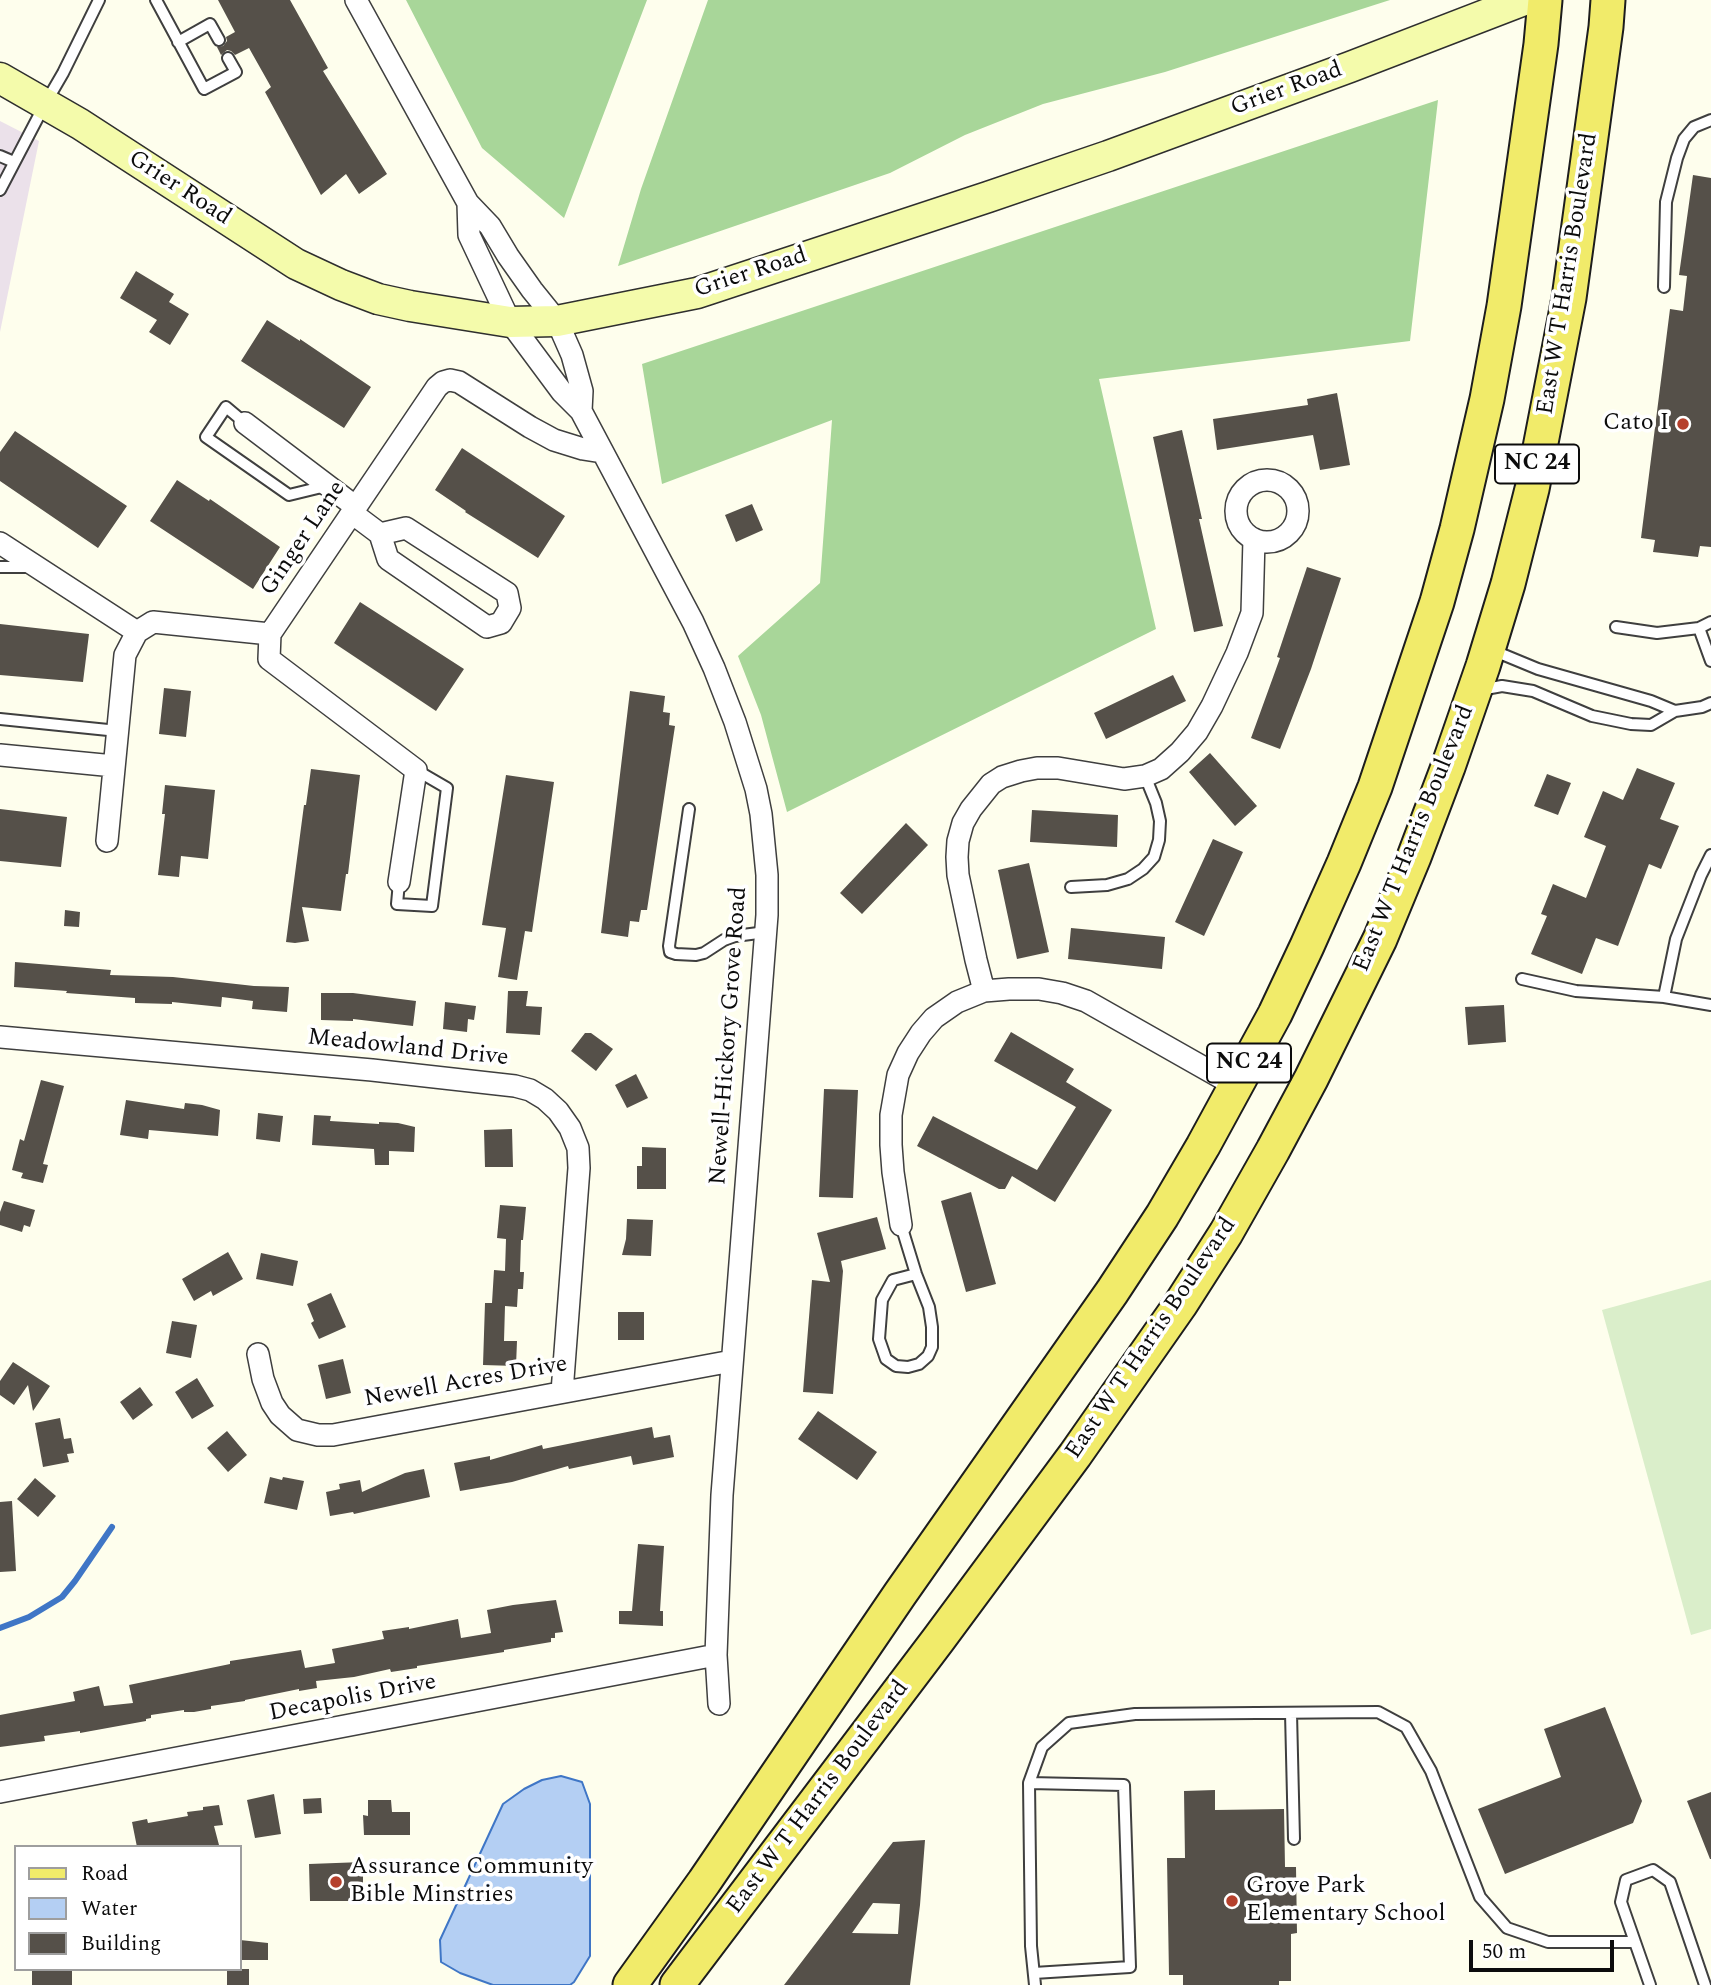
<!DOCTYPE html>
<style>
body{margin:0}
#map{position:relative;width:1711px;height:1985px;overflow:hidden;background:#fefeed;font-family:Spectral,serif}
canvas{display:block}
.legend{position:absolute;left:14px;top:1845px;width:228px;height:126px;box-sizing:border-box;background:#fff;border:2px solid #9e9e9e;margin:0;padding:9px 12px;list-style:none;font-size:21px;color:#0c0c0c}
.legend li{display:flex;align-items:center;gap:14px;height:35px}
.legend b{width:35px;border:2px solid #9e9e9e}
.scale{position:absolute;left:1469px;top:1940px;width:145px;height:32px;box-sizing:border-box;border:4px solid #0c0c0c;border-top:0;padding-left:9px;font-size:21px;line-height:24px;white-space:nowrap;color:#0c0c0c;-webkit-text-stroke:5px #fff;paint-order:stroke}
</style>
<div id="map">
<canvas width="1711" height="1985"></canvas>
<ul class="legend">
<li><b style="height:9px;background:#f1eb6a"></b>Road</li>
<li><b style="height:19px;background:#b4cff3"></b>Water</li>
<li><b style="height:19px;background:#555049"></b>Building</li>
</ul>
<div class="scale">50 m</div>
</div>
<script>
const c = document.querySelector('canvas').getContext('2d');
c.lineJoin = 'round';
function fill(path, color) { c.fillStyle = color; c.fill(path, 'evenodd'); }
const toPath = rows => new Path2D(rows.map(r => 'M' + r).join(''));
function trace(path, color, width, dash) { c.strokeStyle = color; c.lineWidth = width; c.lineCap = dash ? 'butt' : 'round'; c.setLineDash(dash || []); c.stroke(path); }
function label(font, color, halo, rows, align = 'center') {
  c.font = font + ' Spectral,serif'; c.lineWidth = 7; c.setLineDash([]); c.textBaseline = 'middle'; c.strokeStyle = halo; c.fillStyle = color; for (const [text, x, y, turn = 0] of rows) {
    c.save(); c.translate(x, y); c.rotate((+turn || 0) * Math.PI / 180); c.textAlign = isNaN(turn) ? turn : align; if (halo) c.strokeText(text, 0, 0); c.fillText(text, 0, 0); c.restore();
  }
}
fill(toPath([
 [0,121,39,141,0,332]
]), '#ebe1ea');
fill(toPath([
 [406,0,647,0,564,218,482,148],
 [708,0,1390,0,1165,72,1043,104,965,135,890,173,618,266,641,189],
 [1438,100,1410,341,1099,379,1156,629,787,812,761,715,738,656,820,583,832,420,662,484,642,364]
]), '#a8d699');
fill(toPath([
 [1711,1280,1711,1629,1691,1635,1602,1310]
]), '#daeeca');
const water = toPath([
 [561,1776,582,1782,590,1804,590,1956,574,1982,570,1985,493,1985,460,1973,441,1962,440,1940,503,1804,524,1789,542,1780,561,1776]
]);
fill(water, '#b4cff3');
trace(water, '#3f76c6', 2);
trace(toPath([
 [0,1628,29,1617,62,1597,75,1581,112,1527]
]), '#3f76c6', 6);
fill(toPath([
 [218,0,290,0,328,68,323,71,387,174,359,194,346,174,321,195,265,92,271,87,249,48,235,55,231,51,227,50,221,55,217,47,223,46,227,41,226,37,235,32],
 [1693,175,1711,178,1711,547,1700,546,1698,557,1653,552,1655,540,1641,538,1670,309,1683,311,1687,276,1679,275],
 [136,271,174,294,169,302,189,314,170,345,149,332,157,320,120,298],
 [267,320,300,341,300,339,371,387,344,428,241,361],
 [1337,393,1350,465,1320,470,1313,435,1217,450,1213,419,1308,405,1307,399],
 [1182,430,1202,519,1199,519,1223,626,1194,632,1153,437],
 [15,431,127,506,98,548,0,481,0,452],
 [462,448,565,516,538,558,465,512,466,511,435,490],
 [177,480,209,501,210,499,280,547,253,589,150,521],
 [752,504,763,530,736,542,725,515],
 [1307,567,1341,578,1311,669,1280,749,1251,738,1280,658,1277,657],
 [360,602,464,669,436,711,334,643],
 [0,624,89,634,83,682,0,675],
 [1173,675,1186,701,1106,739,1094,713],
 [164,688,191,691,186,737,159,734],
 [630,691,665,696,663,712,670,713,669,725,675,726,647,910,641,910,639,922,630,921,628,937,601,933],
 [1210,753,1257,806,1235,826,1189,772],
 [1637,768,1675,783,1660,819,1679,826,1661,869,1649,864,1618,946,1596,938,1582,974,1531,954,1547,916,1541,914,1553,884,1586,898,1606,846,1584,837,1603,791,1623,800],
 [311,769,360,775,348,874,346,874,341,911,302,907,309,941,295,943,286,942,304,805,306,805],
 [1547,774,1571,783,1558,815,1534,806],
 [506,775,554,782,532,932,525,931,517,980,498,977,506,928,482,925],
 [165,785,215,790,208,859,181,856,179,877,158,875,165,814,162,814],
 [0,809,67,817,61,867,0,861],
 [1032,810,1118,815,1117,847,1030,842],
 [906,823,928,845,862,914,840,893],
 [1213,839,1243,852,1204,936,1175,922],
 [1029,863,1049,952,1017,959,998,870],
 [65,910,80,912,79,927,64,926],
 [1071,928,1165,937,1162,969,1068,959],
 [15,962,111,970,110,975,173,977,254,986,289,987,287,1012,252,1009,253,1001,222,997,221,1007,172,1002,172,1004,135,1003,135,998,66,993,67,991,14,987],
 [508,991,528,991,526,1006,542,1007,540,1035,506,1033],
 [321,993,353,993,416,1001,413,1026,353,1019,353,1021,321,1020],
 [445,1002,476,1006,474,1020,468,1019,467,1032,443,1029],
 [1504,1005,1506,1042,1468,1045,1465,1007],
 [1011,1032,1074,1069,1066,1082,1112,1110,1055,1202,1012,1176,1005,1189,999,1189,917,1146,933,1116,1037,1170,1076,1107,994,1061],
 [585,1033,591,1033,613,1049,596,1071,571,1051],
 [636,1074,648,1098,627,1108,615,1085],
 [41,1080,64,1086,43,1164,48,1165,43,1183,21,1178,23,1173,12,1170,20,1139,24,1141],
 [824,1089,858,1090,853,1198,819,1197],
 [126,1100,184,1109,185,1103,202,1105,220,1110,218,1136,149,1130,148,1139,120,1135],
 [258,1113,283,1116,280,1142,256,1139],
 [314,1115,331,1116,330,1121,379,1124,379,1122,398,1123,415,1127,414,1152,389,1151,389,1165,375,1165,374,1149,312,1145],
 [512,1129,513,1167,485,1167,484,1130],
 [642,1147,666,1148,666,1189,637,1189,637,1166,642,1166],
 [971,1192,996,1284,966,1292,941,1201],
 [4,1201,35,1210,30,1227,24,1225,22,1232,0,1225,0,1212],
 [500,1205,526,1207,523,1240,521,1240,520,1272,524,1272,523,1289,518,1289,517,1307,505,1306,504,1341,517,1341,516,1366,483,1365,485,1303,492,1303,494,1270,505,1271,506,1239,497,1238],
 [877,1217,886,1249,841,1261,843,1271,833,1394,803,1392,812,1280,830,1282,817,1233],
 [627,1219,653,1220,651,1256,622,1255,626,1239],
 [228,1252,243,1279,213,1296,211,1291,194,1301,182,1279],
 [261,1253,298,1261,293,1286,256,1279],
 [331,1293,346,1327,319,1339,311,1323,314,1321,307,1304],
 [618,1312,644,1312,644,1340,618,1340],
 [172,1321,197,1325,191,1358,166,1353],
 [343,1359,351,1393,326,1399,318,1365],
 [13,1362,50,1386,33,1411,28,1385,14,1405,0,1395,0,1381],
 [197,1378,214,1406,192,1419,175,1392],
 [140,1387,153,1405,133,1420,120,1402],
 [818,1411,877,1452,857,1480,798,1439],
 [60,1418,64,1439,71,1438,74,1453,67,1454,69,1462,43,1467,35,1423],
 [652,1427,654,1438,670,1435,674,1457,633,1465,631,1456,569,1469,568,1466,512,1482,460,1491,454,1463,490,1456,490,1460,542,1445,543,1449],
 [227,1431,247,1455,228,1472,207,1448],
 [424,1469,430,1497,354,1514,353,1512,330,1516,326,1492,340,1489,339,1484,360,1480,362,1492,405,1473],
 [270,1477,282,1480,283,1477,304,1481,297,1510,264,1503],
 [35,1478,56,1496,38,1517,17,1499],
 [12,1501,16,1571,0,1572,0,1502],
 [638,1544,664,1546,660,1611,663,1611,663,1626,619,1624,619,1611,632,1611],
 [556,1600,563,1632,555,1633,555,1638,551,1638,551,1642,504,1650,504,1652,473,1657,417,1666,417,1668,391,1672,390,1669,354,1677,316,1681,317,1688,299,1691,299,1689,245,1700,245,1701,211,1706,211,1709,194,1712,184,1712,184,1710,151,1715,151,1718,146,1719,146,1721,80,1733,80,1731,44,1736,45,1741,0,1747,0,1715,75,1701,73,1692,99,1686,104,1706,133,1703,129,1685,230,1664,230,1661,301,1650,305,1668,335,1663,332,1649,384,1639,382,1631,409,1627,409,1629,458,1619,461,1638,491,1633,487,1610,513,1605],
 [1605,1707,1642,1801,1633,1823,1505,1874,1478,1809,1561,1777,1544,1729],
 [1215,1790,1215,1810,1284,1809,1285,1867,1296,1867,1297,1933,1291,1934,1291,1981,1279,1981,1279,1985,1183,1985,1183,1975,1169,1975,1167,1858,1185,1858,1184,1791],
 [1711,1792,1711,1859,1710,1859,1687,1801],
 [274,1794,281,1834,255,1838,247,1800],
 [321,1798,322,1813,304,1814,303,1799],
 [368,1800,391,1800,392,1812,410,1812,410,1835,364,1835,363,1815,368,1816],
 [219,1805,223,1825,214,1826,219,1845,210,1847,137,1847,132,1822,147,1819,148,1823,188,1816,187,1812,203,1810,203,1807],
 [925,1840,920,1905,910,1985,784,1985,893,1842],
 [873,1903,900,1904,898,1934,852,1933],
 [363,1862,363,1901,310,1901,309,1864],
 [240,1940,268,1943,268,1960,240,1960],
 [32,1969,72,1969,72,1985,32,1985],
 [227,1969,249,1969,249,1985,227,1985]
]), '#555049');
const lane = toPath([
 [156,0,204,89,236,72,228,58],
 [178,42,210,24,219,40],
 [0,156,14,162],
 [0,190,45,104,63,73,99,0],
 [1664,287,1666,202,1677,158,1684,139,1694,127,1711,120],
 [245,423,226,407,206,437,289,495,326,486],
 [0,567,32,567],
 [1616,627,1657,633,1699,628,1711,622],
 [1699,628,1711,661],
 [1492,650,1538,669,1651,701,1675,711],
 [1480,690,1502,686,1533,691,1592,716,1631,724,1651,725,1675,711,1702,707,1711,703],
 [0,719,118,731],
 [689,809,669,946,670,952,676,954,696,955,704,953,724,940,735,936,766,932],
 [399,882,397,904,432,906,447,788,416,770],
 [1071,887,1107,885,1128,879,1143,869,1154,857,1159,840,1160,821,1156,803,1145,776],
 [1522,979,1576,991,1664,997,1711,1005],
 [1664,997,1676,939,1701,875,1711,855],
 [901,1225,916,1274,929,1307,932,1327,932,1347,928,1356,919,1364,908,1367,896,1366,886,1359,879,1339,882,1300,893,1280,916,1274],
 [1291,1713,1294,1839],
 [1029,1783,1124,1785,1130,1967,1034,1973],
 [1035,1985,1031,1946,1029,1783,1042,1747,1069,1723,1135,1714,1378,1712,1406,1727,1431,1771,1480,1897,1507,1928,1548,1942,1635,1942],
 [1650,1985,1621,1902,1626,1880,1653,1870,1670,1882,1705,1985]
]);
const street = toPath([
 [356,0,468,203,490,226,508,256,532,290,557,321,572,355,582,391,581,411],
 [468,203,469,235,510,322,562,392,581,411,693,622,714,668,735,722,756,789,761,814,767,875,767,915,722,1495,716,1655,719,1704],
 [245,423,356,507],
 '1236 511a31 31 0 1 1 62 0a31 31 0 1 1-62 0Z',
 [352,513,380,534,388,559,487,627,501,623,510,608,507,593,406,528,380,534],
 [0,543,137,632],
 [270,634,269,659,416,770,399,882],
 [0,755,114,766],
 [107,841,125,655,137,632,153,622,270,634,437,387,443,382,450,380,459,382,530,427,554,440,583,449,602,452],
 [984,991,976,960,958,875,957,857,958,841,963,823,971,809,991,784,1002,777,1021,771,1037,768,1058,768,1124,779,1145,776,1161,769,1180,752,1197,732,1212,706,1237,653,1252,613,1254,539],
 [0,1037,372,1070,515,1086,530,1090,545,1099,558,1111,570,1128,578,1148,579,1168,562,1392],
 [901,1225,893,1172,891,1145,891,1115,898,1075,908,1053,921,1033,934,1018,957,1002,984,991,1009,989,1039,989,1062,993,1086,1001,1236,1086],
 [258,1354,263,1379,272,1403,280,1415,297,1430,318,1435,333,1435,732,1361],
 [0,1792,716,1655]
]);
const secondary = toPath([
 [0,78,80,124,296,264,341,285,378,299,410,306,510,322,557,321,697,293,988,197,1108,156,1350,67,1524,0]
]);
const primary = toPath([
 [630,1985,704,1882,900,1594,1112,1292,1162,1216,1203,1146,1275,1014,1307,946,1344,863,1375,787,1437,602,1457,529,1487,399,1504,306,1541,44,1545,0],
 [677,1985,938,1640,1075,1455,1180,1305,1226,1233,1273,1150,1311,1079,1380,939,1414,857,1448,767,1483,666,1508,584,1532,489,1569,298,1606,27,1608,0]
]);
trace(lane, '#3f3f3f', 14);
trace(street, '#3f3f3f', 24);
trace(secondary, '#2e2e2e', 33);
trace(primary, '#1d1d1d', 37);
trace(lane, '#fff', 10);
trace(street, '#fff', 21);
trace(secondary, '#f4fbab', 30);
trace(primary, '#f1eb6a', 33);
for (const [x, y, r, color] of [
 [1683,424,7,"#b5402c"],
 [336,1882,7,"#b5402c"],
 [1232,1901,7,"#b5402c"]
]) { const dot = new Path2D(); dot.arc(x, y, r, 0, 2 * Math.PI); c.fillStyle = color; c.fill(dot); trace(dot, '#fff', 2.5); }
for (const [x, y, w] of [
 [1537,464,84],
 [1249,1063,84]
]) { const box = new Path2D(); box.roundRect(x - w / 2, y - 19.5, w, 39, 5); c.fillStyle = '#fff'; c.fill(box); trace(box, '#0c0c0c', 2); }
label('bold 23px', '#0c0c0c', null, [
 ["NC 24",1537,464],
 ["NC 24",1249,1063]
]);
label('24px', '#0c0c0c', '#fff', [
 ["Grier Road",1287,90,-20],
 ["Grier Road",179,189,33],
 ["Grier Road",751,274,-18],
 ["East W T Harris Boulevard",1569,274,-81],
 ["Ginger Lane",304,539,-56],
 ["East W T Harris Boulevard",1415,839,-68],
 ["Newell-Hickory Grove Road",730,1036,-86],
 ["Meadowland Drive",408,1049,6],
 ["East W T Harris Boulevard",1152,1339,-56],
 ["Newell Acres Drive",466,1383,-10],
 ["Decapolis Drive",353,1699,-11],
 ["East W T Harris Boulevard",819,1798,-53]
]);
label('24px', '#0c0c0c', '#fff', [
 ["Cato I",1669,424,"right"],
 ["Assurance Community",350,1868],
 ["Bible Minstries",350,1896],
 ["Grove Park",1246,1887],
 ["Elementary School",1246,1915]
], 'left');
</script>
